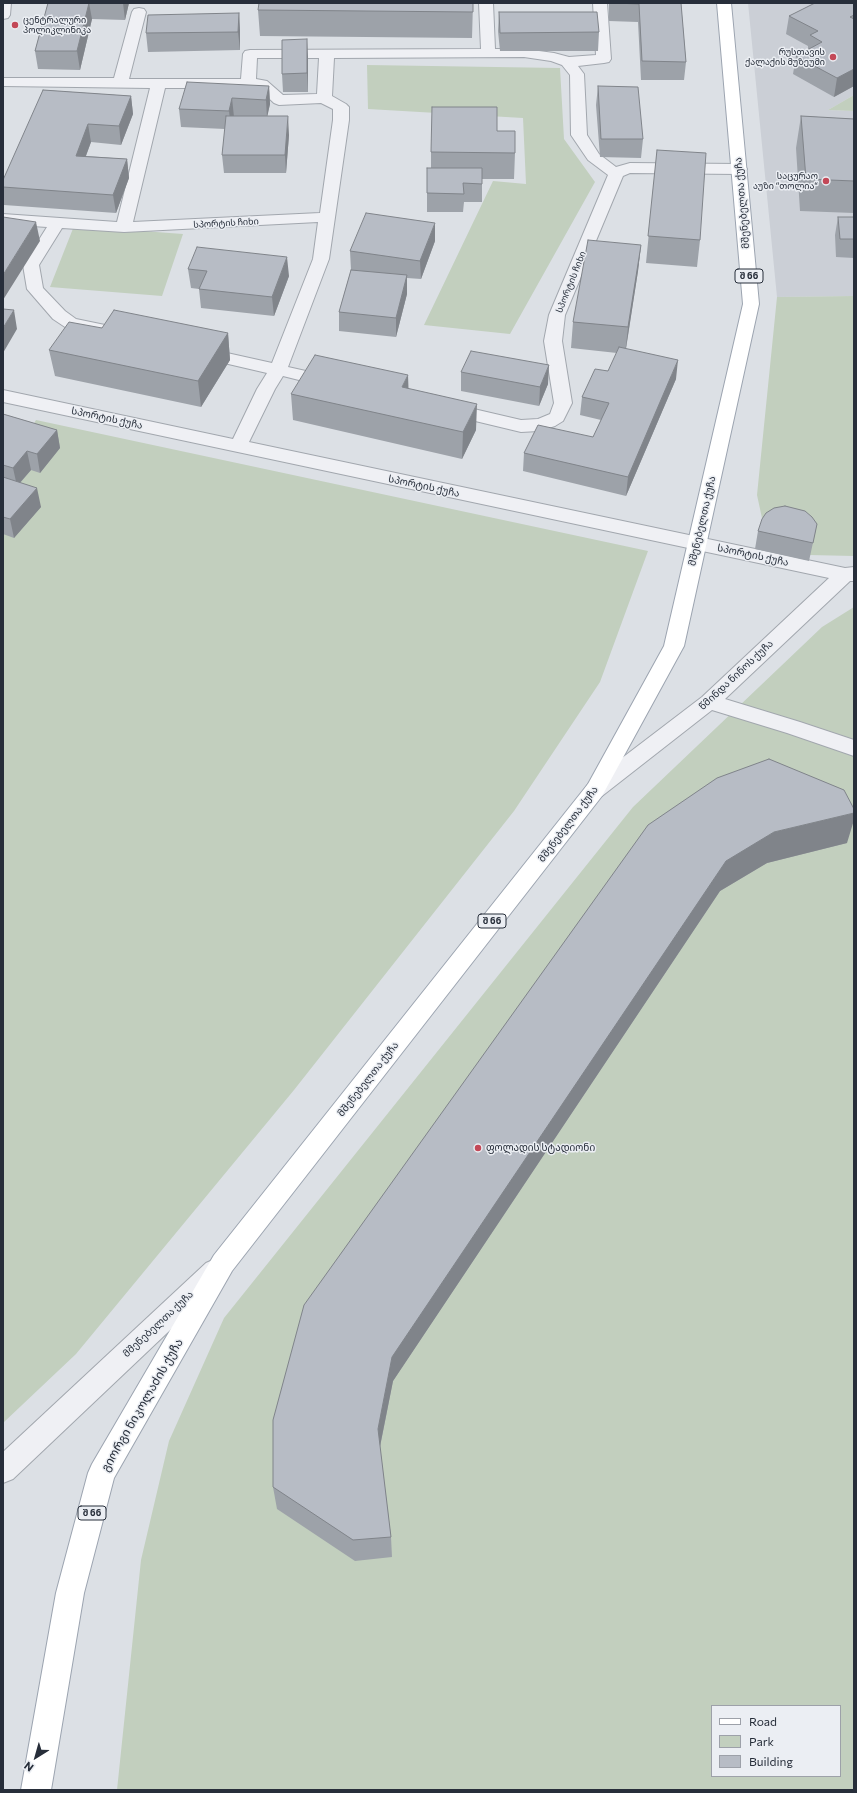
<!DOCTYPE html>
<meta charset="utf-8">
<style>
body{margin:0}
#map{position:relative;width:857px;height:1793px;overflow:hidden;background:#dce0e5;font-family:Commissioner,sans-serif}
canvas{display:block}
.frame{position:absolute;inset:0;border:4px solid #272e3a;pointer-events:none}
.legend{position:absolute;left:711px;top:1705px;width:130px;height:72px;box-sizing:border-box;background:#ebeef3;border:1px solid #9da1a9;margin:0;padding:5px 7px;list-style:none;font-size:12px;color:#272e3a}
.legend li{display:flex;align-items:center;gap:8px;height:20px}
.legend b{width:20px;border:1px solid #9da1a9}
.north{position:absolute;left:16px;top:1737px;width:40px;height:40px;-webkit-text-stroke:3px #ebeef3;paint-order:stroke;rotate:217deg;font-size:11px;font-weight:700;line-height:16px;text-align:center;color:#272e3a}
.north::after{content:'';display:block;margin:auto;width:14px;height:18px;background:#272e3a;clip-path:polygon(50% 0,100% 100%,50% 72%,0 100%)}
</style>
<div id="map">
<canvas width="857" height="1793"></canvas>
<div class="frame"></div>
<ul class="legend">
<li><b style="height:5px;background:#fff"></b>Road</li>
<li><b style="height:11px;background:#c2cfbe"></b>Park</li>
<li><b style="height:11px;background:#b7bcc5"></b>Building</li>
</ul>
<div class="north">N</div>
</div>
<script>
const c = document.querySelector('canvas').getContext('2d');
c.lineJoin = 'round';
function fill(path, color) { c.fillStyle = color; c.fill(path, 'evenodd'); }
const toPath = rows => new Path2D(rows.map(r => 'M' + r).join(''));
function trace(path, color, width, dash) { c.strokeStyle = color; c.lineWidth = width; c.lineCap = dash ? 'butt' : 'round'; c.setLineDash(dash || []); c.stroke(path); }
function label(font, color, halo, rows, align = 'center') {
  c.font = font + ' Commissioner,"Noto Sans Georgian",sans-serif'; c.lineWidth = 3; c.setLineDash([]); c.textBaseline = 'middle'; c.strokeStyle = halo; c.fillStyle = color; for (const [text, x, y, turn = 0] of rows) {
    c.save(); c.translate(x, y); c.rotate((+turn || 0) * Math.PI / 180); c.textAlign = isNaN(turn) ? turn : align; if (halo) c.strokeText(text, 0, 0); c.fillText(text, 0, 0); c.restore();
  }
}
fill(toPath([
 [748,3,854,3,854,95,828,110,854,111,854,296,777,297]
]), '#cbcfd6');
fill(toPath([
 [367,65,560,68,564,139,595,182,510,334,424,325,493,181,526,184,523,118,368,109],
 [854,95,854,111,828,110],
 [74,226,183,234,162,296,50,287],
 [854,296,854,556,809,555,765,532,757,495,777,297],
 [36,420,648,551,600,682,514,811,294,1090,76,1354,3,1423,3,477],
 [854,607,854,1790,117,1790,141,1560,169,1441,224,1318,633,807,822,627],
 [712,1706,840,1706,840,1776,712,1776]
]), '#c2cfbe');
const minor = toPath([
 [3,3,11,3,10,15,8,18,3,19,3,3],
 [479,3,493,3,495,49,524,49,554,53,569,57,596,55,593,3,607,3,611,59,609,62,604,63,578,66,584,74,587,135,599,154,616,167,630,163,739,164,745,166,747,169,745,172,739,174,630,173,623,176,565,315,562,341,572,403,563,421,555,426,539,431,521,432,442,413,439,409,442,405,448,403,521,420,538,419,550,414,554,403,544,341,549,315,608,175,588,160,571,135,570,75,562,65,551,61,524,57,334,58,332,96,346,104,349,107,349,120,329,259,288,367,337,378,340,382,337,386,331,388,283,376,275,389,249,442,845,568,854,567,854,581,850,581,725,699,800,722,854,740,854,756,787,733,712,710,602,796,595,798,588,796,584,790,588,784,702,697,829,578,3,402,3,390,233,439,257,389,267,373,194,356,191,352,194,348,200,347,272,363,313,259,318,222,124,232,62,228,39,265,43,288,65,311,76,319,105,325,108,329,105,333,99,334,65,327,53,319,27,289,23,265,47,227,3,224,3,214,117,222,150,88,3,86,3,78,114,78,132,12,134,9,139,8,144,9,146,12,129,79,241,79,243,54,245,51,250,50,481,49,479,3],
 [257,58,319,58,317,94,283,95,267,81,256,79,257,58],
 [165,88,258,88,274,103,279,105,321,103,333,109,333,120,320,213,133,222,165,88],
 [215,1259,224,1263,228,1271,224,1279,13,1479,3,1483,3,1452,206,1263,215,1259]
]);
const major = toPath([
 [717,3,731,3,759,304,684,646,602,796,232,1271,114,1478,84,1593,51,1790,21,1790,56,1593,88,1473,92,1464,214,1255,588,784,664,646,743,304,717,3]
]);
trace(minor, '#a2a7ae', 2);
trace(major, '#9ca4b0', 2);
fill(minor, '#eff0f4');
fill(major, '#fff');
fill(toPath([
 [48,3,129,3,125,20,92,19,80,70,38,69,35,51],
 [473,3,472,38,260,36,258,10],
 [609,3,681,3,686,62,684,80,641,80,638,22,609,21],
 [854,3,854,86,834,97,793,74,796,56,808,50,808,46,786,34,789,16],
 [499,12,599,32,598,51,500,51,498,31],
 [239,13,240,31,240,50,148,52,146,33],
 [308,57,308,92,283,92,282,74],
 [269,86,270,104,267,116,289,135,286,173,224,173,222,155,225,129,181,127,179,109],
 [598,86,643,139,641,158,600,157,596,105],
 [43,90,131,96,133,114,121,145,91,142,86,156,127,159,129,178,116,213,4,205,3,201,3,187],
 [801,116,854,119,854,213,800,211,796,148],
 [497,131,515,153,514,179,482,179,482,202,464,202,463,212,427,212,427,193,431,168,431,152],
 [657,150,700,240,697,267,646,263],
 [838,217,854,217,854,258,836,257,835,235],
 [435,241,421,279,407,278,407,294,396,337,339,331,339,312,351,270,350,251],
 [641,245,638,271,626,349,676,379,626,496,523,471,524,453,593,437,601,420,580,415,582,397,608,371,617,353,571,348,573,322],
 [188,269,289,276,274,316,201,308,199,289,191,288],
 [102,328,228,333,230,360,201,407,55,376,49,350],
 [461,372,548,384,539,406,461,391],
 [409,389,476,430,462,459,293,420,291,394],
 [3,414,57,430,60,448,40,473,31,470,20,483,41,507,14,538,3,534],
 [817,524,809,561,755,549,758,531],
 [648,825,847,843,767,863,720,891,393,1381,380,1447,391,1537,392,1557,355,1561,277,1509,273,1487]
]), '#9da2a9');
fill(toPath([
 [89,3,92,19,80,70,77,51],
 [123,3,129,3,125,20],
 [239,13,240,31,240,50,238,32],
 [307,39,308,57,308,92,307,73],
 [854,69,854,86,834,97,837,78],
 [269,86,270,104,267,118,266,100],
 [131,96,133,114,121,145,119,126],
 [232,98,234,117,231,129,229,111],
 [288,116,289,135,286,173,285,155],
 [88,124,91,142,79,174,76,156],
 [127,159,129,178,116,213,113,195],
 [36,222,40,241,3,300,3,275],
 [435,223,435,241,421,279,420,261],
 [641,245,638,271,625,354,628,327],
 [287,257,289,276,274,316,272,297],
 [407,275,407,294,396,337,396,318],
 [14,310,17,329,3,353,3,328],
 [228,333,230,360,201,407,198,381],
 [678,360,676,379,626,496,628,477],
 [549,365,548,384,539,406,540,387],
 [408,375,409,402,402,387],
 [477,404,476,430,462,459,463,432],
 [57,430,60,448,40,473,37,454],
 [27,451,31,470,17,486,13,468],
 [37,488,41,507,14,538,10,519],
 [854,813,854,820,847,843,767,863,720,891,393,1381,379,1451,378,1429,392,1357,726,861,774,832]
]), '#80848a');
const building = toPath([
 [48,3,89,3,77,51,35,51,48,3],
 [259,3,473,3,473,12,258,10,259,3],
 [614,3,681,3,686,62,642,61,639,4,614,3],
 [815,3,854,3,854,15,850,17,854,19,854,69,837,78,796,56,822,42,810,35,818,31,789,16,815,3],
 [499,12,597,12,599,32,500,33,499,12],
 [239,13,238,32,146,33,148,15,239,13],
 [307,39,307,73,282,74,282,40,307,39],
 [187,82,269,86,266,100,232,98,229,111,179,109,187,82],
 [598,86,638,87,643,139,601,139,598,86],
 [43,90,131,96,119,126,88,124,76,156,127,159,113,195,3,187,3,180,43,90],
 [432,107,497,107,497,131,515,131,515,153,431,152,432,107],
 [226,116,288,116,285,155,222,155,226,116],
 [801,116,854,119,854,181,806,179,801,116],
 [657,150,706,153,700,240,648,236,657,150],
 [427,168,482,168,482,184,463,183,464,194,427,193,427,168],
 [366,213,435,223,420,261,350,251,366,213],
 [3,217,36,222,3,275,3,217],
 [838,217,854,217,854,239,840,239,838,217],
 [588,240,641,245,628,327,573,322,588,240],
 [197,247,287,257,272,297,199,289,207,271,188,269,197,247],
 [351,270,407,275,396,318,339,312,351,270],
 [3,309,14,310,3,328,3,309],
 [114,310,228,333,198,381,49,350,69,322,102,328,114,310],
 [619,347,678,360,628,477,524,453,538,425,593,437,609,403,582,397,595,369,608,371,619,347],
 [471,351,549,365,540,387,461,372,471,351],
 [315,355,408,375,402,387,477,404,463,432,291,394,315,355],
 [3,414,57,430,37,454,27,451,13,468,3,465,3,414],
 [3,477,37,488,10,519,3,517,3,477],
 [785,506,805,511,812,517,817,524,813,543,758,531,762,519,766,513,774,508,785,506],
 [769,759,844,790,854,809,854,813,774,832,726,861,392,1357,378,1429,391,1537,353,1540,273,1487,273,1420,304,1305,648,825,717,778,769,759]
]);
fill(building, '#b7bcc5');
trace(building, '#80848a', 1);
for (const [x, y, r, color] of [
 [15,25,4,"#c34857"],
 [833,57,4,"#c34857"],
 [826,181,4,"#c34857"],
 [478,1148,4,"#c34857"]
]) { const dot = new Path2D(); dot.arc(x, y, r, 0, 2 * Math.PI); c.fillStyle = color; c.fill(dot); trace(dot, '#ebeef3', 1.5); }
label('9px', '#272e3a', '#ebeef3', [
 ["ცენტრალური",23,20,"left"],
 ["პოლიკლინიკა",23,30,"left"],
 ["რუსთავის",825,52],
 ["ქალაქის მუზეუმი",825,62],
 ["საცურაო",818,176],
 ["აუზი “თოლია“",818,186]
], 'right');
label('9px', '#272e3a', '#ebeef3', [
 ["სპორტის ჩიხი",226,223,-3],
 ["სპორტის ჩიხი",571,282,-68]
]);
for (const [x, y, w] of [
 [749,276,28],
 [492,921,28],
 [92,1513,28]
]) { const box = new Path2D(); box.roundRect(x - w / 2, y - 7, w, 14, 3); c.fillStyle = '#ebeef3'; c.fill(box); trace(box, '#272e3a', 1); }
label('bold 9px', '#272e3a', null, [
 ["შ 66",749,276],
 ["შ 66",492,921],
 ["შ 66",92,1513]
]);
label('10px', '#272e3a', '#ebeef3', [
 ["მშენებელთა ქუჩა",742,203,-95],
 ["სპორტის ქუჩა",107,418,12],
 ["სპორტის ქუჩა",424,486,12],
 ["მშენებელთა ქუჩა",702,521,-77],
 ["სპორტის ქუჩა",753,555,12],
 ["წმინდა ნინოს ქუჩა",736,675,-43],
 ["მშენებელთა ქუჩა",568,824,-53],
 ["მშენებელთა ქუჩა",368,1079,-52],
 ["მშენებელთა ქუჩა",158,1324,-43]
]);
label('10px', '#272e3a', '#ebeef3', [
 ["ფოლადის სტადიონი",486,1148]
], 'left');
label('12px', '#272e3a', '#ebeef3', [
 ["გიორგი ნიკოლაძის ქუჩა",142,1405,-60]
]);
</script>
